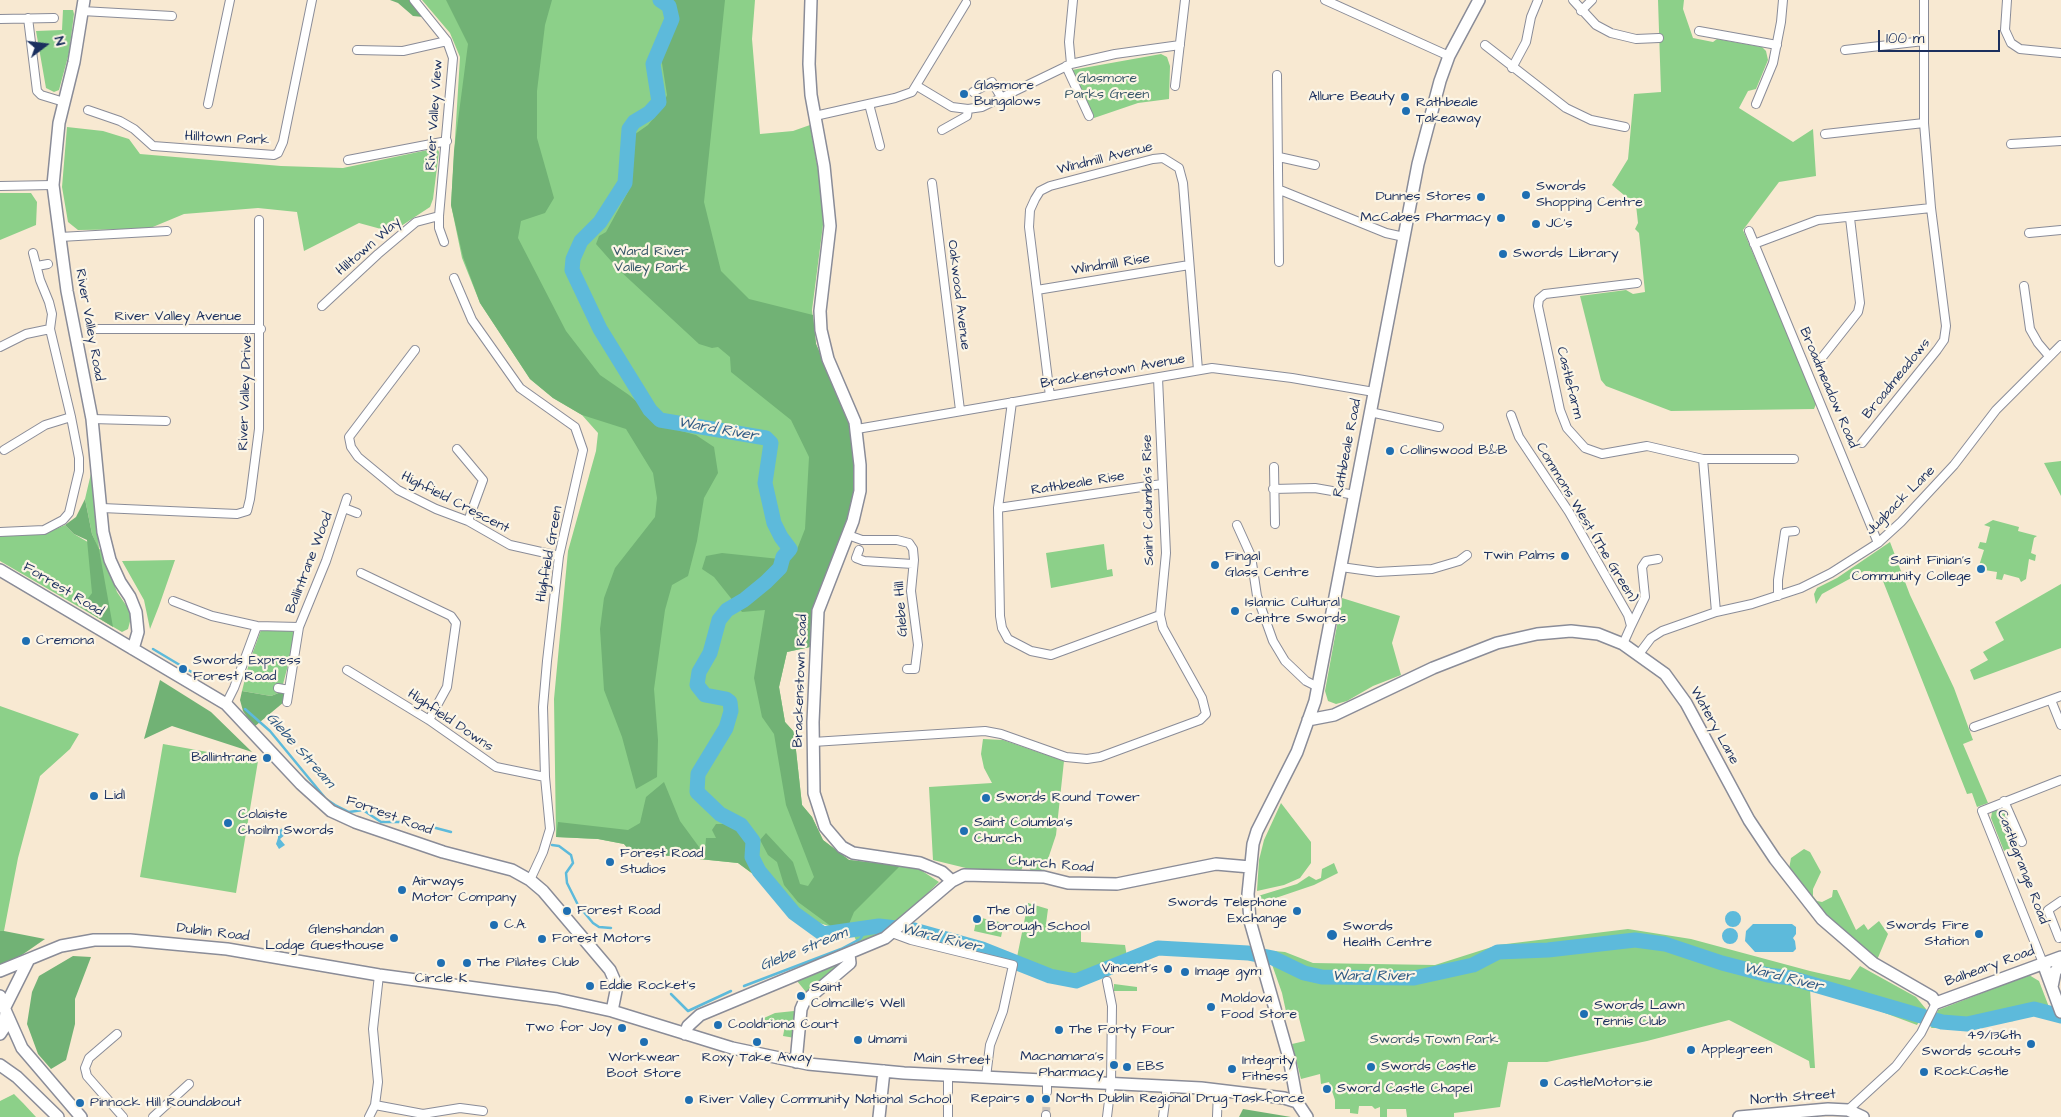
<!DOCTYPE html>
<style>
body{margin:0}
#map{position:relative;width:2061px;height:1117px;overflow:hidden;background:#f8e9d2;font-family:"Architects Daughter",sans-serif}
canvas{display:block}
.north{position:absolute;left:20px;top:20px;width:50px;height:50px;-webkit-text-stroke:4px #fcf5e5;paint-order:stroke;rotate:75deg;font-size:14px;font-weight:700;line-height:20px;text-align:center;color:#1b2f5e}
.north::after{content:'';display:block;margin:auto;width:18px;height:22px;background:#1b2f5e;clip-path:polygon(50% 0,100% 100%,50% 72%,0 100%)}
.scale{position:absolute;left:1878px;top:30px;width:122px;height:22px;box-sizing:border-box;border:2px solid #1b2f5e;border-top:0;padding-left:6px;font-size:15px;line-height:18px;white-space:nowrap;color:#1b2f5e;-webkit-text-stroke:4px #fcf5e5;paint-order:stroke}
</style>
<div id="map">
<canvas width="2061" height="1117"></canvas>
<div class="north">N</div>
<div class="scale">100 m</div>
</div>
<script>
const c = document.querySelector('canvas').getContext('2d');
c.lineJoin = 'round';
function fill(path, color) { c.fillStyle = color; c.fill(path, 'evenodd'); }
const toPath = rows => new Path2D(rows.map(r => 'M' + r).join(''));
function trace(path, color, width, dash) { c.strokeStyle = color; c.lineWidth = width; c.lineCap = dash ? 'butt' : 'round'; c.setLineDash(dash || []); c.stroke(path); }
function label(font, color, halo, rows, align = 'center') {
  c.font = font + ' "Architects Daughter",sans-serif'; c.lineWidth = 4.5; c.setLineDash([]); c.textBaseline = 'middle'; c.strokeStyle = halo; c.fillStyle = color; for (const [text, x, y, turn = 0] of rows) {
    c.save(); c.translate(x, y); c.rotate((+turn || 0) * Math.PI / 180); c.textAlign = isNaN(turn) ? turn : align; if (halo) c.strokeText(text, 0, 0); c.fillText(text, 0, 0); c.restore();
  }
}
fill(toPath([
 [422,0,755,0,752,39,760,134,793,131,810,125,822,192,823,225,812,310,816,344,850,423,843,532,817,596,811,617,810,647,787,652,779,687,785,722,794,732,802,805,812,817,823,840,849,860,916,867,939,882,892,928,858,945,849,924,832,927,816,922,804,914,778,885,762,883,757,877,738,863,631,852,624,844,598,839,556,837,554,699,568,551,596,451,598,433,582,415,553,398,530,379,480,303,462,258,451,205,460,57,450,33],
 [1658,0,1684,0,1683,9,1693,38,1713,42,1717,39,1762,47,1766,51,1768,60,1756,89,1748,91,1739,108,1793,142,1813,129,1816,176,1779,182,1743,230,1815,398,1816,404,1814,409,1671,411,1606,386,1601,380,1580,296,1626,290,1633,294,1645,292,1639,233,1635,229,1638,223,1636,205,1612,185,1628,159,1634,94,1661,92],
 [63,10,73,10,74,14,69,53,59,90,54,92,46,88,36,31,62,30],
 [1161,54,1167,57,1170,66,1169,99,1138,103,1094,118,1072,70],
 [67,127,103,131,129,139,140,154,281,166,343,168,437,148,439,152,433,199,430,207,392,232,359,223,304,251,297,212,258,208,184,214,148,229,78,230,68,222,62,187],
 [0,193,31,193,37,202,36,225,0,240],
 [2061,461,2061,496,2044,463],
 [93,465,99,549,102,550,117,592,132,614,128,629,122,632,0,561,0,536,6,534,41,535,65,525,74,534,98,548,92,534,85,499],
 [1993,520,2019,527,2018,531,2037,536,2034,538,2031,553,2036,555,2035,561,2029,559,2026,579,2021,582,2019,578,2004,574,2002,580,1996,579,1997,572,1978,569,1984,550,1978,548,1980,542,1986,543,1990,527,1984,525],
 [1890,542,1910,595,1954,688,1973,740,1963,744,1988,803,1977,807,1972,793,1967,794,1881,576,1870,571,1864,571,1822,594,1816,604,1814,594,1817,588,1837,578],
 [1104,544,1107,570,1112,569,1113,576,1051,588,1046,553],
 [175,560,159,606,150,629,144,600,122,561],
 [2061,584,2061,648,1974,680,1970,670,1988,660,1983,652,2004,640,1995,622],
 [1342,598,1400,616,1392,643,1401,675,1373,686,1347,701,1336,704,1328,701,1325,691],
 [261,630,292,631,296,634,281,692,271,696,242,691,249,663],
 [0,706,79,734,70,749,40,776,18,858,4,931,0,931],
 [983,739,1003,740,1064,761,1056,835,1044,871,1031,871,1029,867,1023,866,1021,871,970,869,933,860,929,787,992,783,984,768,981,754],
 [163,744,258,761,236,893,140,877],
 [1281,803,1311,842,1311,863,1300,878,1284,885,1257,891,1259,860,1264,840],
 [1996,809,2001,809,2006,813,2016,836,2012,840,2013,847,2004,851,1991,818,1992,812],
 [1804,849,1810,852,1821,872,1813,889,1813,896,1817,901,1822,902,1832,897,1833,890,1837,890,1856,930,1864,924,1868,930,1879,921,1888,934,1877,960,1832,923,1789,869,1791,858],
 [1334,863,1338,873,1314,885,1258,904,1258,896,1297,884,1309,876,1316,880,1321,878,1322,869],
 [1028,903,1048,909,1046,924,1081,927,1081,942,1125,945,1127,957,1095,972,1074,976,1052,973,1017,957],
 [977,917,1004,923,1001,937,974,931],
 [1628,929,1691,939,1810,971,1850,980,1860,966,1916,997,1926,1009,1917,1025,1842,997,1810,989,1815,1068,1810,1068,1809,1061,1729,1020,1647,1041,1547,1062,1508,1062,1500,1107,1454,1113,1454,1117,1407,1117,1406,1109,1387,1109,1387,1117,1380,1117,1380,1107,1375,1109,1372,1106,1359,1106,1358,1114,1350,1113,1350,1109,1335,1109,1335,1100,1329,1082,1321,1084,1320,1074,1301,1079,1292,1044,1305,1041,1298,1014,1287,1016,1282,993,1269,956,1274,951,1285,952,1313,963,1435,965,1498,945],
 [842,962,806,992,797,981],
 [2029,975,2039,981,2054,1020,2033,1012,2017,1015,2014,1021,1962,1028,1931,1028,1938,1010],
 [1114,984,1137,987,1137,991,1114,991],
 [794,1011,795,1038,783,1036,785,1026,779,1025,778,1028,755,1022,775,1013],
 [14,1094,23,1103,36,1117,0,1117,0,1101]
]), '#8cd089');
fill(toPath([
 [390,0,409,0,423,17,413,16,398,3],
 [446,0,552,0,545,25,537,91,537,138,554,198,545,213,521,221,518,238,566,331,600,375,629,395,666,427,696,435,714,447,718,473,704,498,697,541,688,576,672,585,665,610,654,689,658,740,657,777,636,789,622,737,604,690,600,629,604,598,615,568,655,517,657,498,653,473,626,429,582,415,553,398,530,379,480,303,463,257,451,205,454,151,468,44],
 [667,0,725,0,704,202,721,271,749,299,813,315,816,344,850,423,854,446,855,486,850,515,817,596,811,617,810,647,787,652,779,687,785,722,794,732,802,805,812,817,823,840,849,860,900,866,854,912,849,924,832,927,798,902,784,885,777,862,768,855,760,840,766,833,793,862,800,884,808,886,814,877,786,805,774,734,762,717,754,678,765,610,742,612,714,577,702,569,706,556,722,553,789,560,796,552,805,529,809,457,791,420,731,372,730,357,718,347,712,348,699,344,619,270,596,244,599,236,606,232,629,190,631,137,648,125,662,108,667,95,661,57,675,29,677,14,672,3],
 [85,499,92,534,99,549,113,627,76,604,86,601,92,593,87,540,74,534,65,525,76,517],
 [160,680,211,712,252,752,172,726,144,739],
 [242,691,271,696,281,692,285,695,284,702,254,727,243,711,240,700],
 [664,782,680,821,702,851,705,849,706,838,716,838,712,830,716,824,726,824,745,833,748,843,749,855,762,883,757,877,738,863,631,852,624,844,598,839,556,837,558,822,628,830,640,823,646,797],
 [0,931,4,931,45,939,19,957,0,966],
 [73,956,91,957,75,999,75,1024,66,1060,51,1069,38,1054,27,1024,32,992,39,976],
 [1243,1109,1291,1117,1239,1117]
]), '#71b275');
fill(toPath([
 [284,827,286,834,280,839,285,845,279,849,276,844,278,838,278,831],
 '1725 919a8 8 0 1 1 16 0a8 8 0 1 1-16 0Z',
 [1753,924,1792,924,1796,927,1796,934,1793,938,1795,941,1796,949,1793,952,1755,952,1745,941,1746,931],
 '1722 936a8 8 0 1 1 16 0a8 8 0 1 1-16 0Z'
]), '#5dbadb');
trace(toPath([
 [153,649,205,680],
 [245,709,270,731,326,799,335,805,349,812,363,810,381,822,404,822,420,830,432,827,451,832],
 [552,845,559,846,571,855,573,863,566,873,567,883,578,905,593,923,599,927,611,928],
 [744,986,841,949,860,939,867,929],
 [671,994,688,1011,731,991]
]), '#5dbadb', 2.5);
trace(toPath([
 [660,0,669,6,672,19,653,64,659,102,649,113,634,122,629,129,625,183,600,222,581,241,573,259,572,270,600,329,650,410,660,420,766,438,771,443,765,483,774,523,781,537,790,549,783,557,780,568,766,582,744,600,727,610,719,620,710,653,699,672,697,685,705,695,726,699,730,702,731,711,726,728,698,774,697,792,720,814,741,825,753,841,752,857,759,871,794,913,823,934,879,926,914,930,982,949,1050,976,1076,981,1158,948,1248,953,1273,958,1304,973,1322,977,1414,978,1473,965,1498,952,1548,950,1635,940,1665,944,1722,963,1768,975,1791,978,1942,1022,1967,1024,2034,1009,2061,1016]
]), '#5dbadb', 15);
trace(toPath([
 [1046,1115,1047,1092]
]), '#ccc4bb', 8, [8, 4]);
const street = toPath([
 [414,0,447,41,453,58,439,216,439,228,444,242],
 [1325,0,1449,56],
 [1573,0,1596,25,1611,33,1636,39,1659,38],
 [2007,0,2005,30,2011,43,2020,49,2061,53],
 [82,11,172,16],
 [1581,11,1592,0],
 [28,18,37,91,41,95,64,102],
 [0,19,54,18],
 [1699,31,1777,45],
 [1485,45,1566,108,1591,120,1625,127],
 [357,50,403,51,447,41],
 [1845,50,1924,41],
 [1071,64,1069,42,1073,0],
 [1066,66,1089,116],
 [1512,68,1526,42,1531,17,1538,0],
 [1277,75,1279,262],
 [917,86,952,107,968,109,982,107,1071,64,1115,54,1180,45],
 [1175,86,1185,0],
 [973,92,992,82,1001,97],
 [208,104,230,0],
 [869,104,880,146],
 [1756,104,1773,63,1781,22,1783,0],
 [88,110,120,121,134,129,153,146,274,155,278,153,283,142,312,0],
 [815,116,895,98,912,92,966,3],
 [942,130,967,116,968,109],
 [1825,134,1924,123],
 [2011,144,2061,141],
 [1279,157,1315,165],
 [348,160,447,141],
 [932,183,960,410],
 [0,186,53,185],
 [1280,190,1386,233,1404,237],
 [1749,231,1878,543],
 [2029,233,2061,230],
 [60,237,167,231],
 [1754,244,1818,220,1931,208],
 [37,266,48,264],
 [454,278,472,320,520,388,575,427,583,450,559,556,547,661,543,707,545,777,550,829,543,852,530,880],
 [1637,283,1545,294,1539,299,1538,306,1560,410,1567,428,1585,448,1602,454,1647,446,1703,459,1794,459],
 [2024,286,2030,329,2038,343,2049,356],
 [1037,290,1189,265],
 [322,306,378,254,416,222,439,216],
 [96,329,261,329],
 [0,347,26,334,50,329],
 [415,350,349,437,351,447,358,457,398,490,436,509,468,521,510,545,559,556],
 [1820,360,1858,312,1860,303,1850,218],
 [1050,396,1029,227,1030,210,1035,199,1040,191,1050,186,1153,159,1163,158,1179,168,1183,183,1198,370],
 [1012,402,998,508,1000,616,1002,628,1008,639,1031,651,1051,655,1160,615],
 [1370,412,1439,427],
 [1511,415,1519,437,1569,512,1628,615,1631,626,1623,644],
 [92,419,166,421],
 [857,429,1212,368,1292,378,1374,392],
 [1862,443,1937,350,1944,340,1946,326,1931,208,1924,123,1924,0],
 [457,449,483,480,468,521],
 [4,450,45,425,71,417],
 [1703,459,1716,612],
 [1274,467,1275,524],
 [1273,489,1315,488,1355,495],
 [102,508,237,514,247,511,250,499,259,429,259,220],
 [344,508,357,513],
 [998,508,1162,484],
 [1237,525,1251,556,1257,596,1273,641,1285,661,1306,681,1318,687],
 [0,532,44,530,63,520,69,513,79,471,79,458,71,417,50,329,52,314,49,302,40,280,33,253],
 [848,535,862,540,897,540,909,543,913,549,914,560,911,591,918,645,915,669,907,669],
 [859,550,856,558,864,561,913,564],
 [1341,567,1377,572,1432,569,1459,561,1467,555],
 [361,573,451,616,456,623,447,687,429,720],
 [1778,596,1778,580,1785,532,1795,531],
 [173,601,212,616,257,626,299,627],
 [1631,626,1645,597,1642,567,1646,561,1658,559],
 [1639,654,1651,638,1662,631,1716,612,1752,604,1801,588,1831,573,1878,543,1901,522,1954,465,1996,410,2061,345],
 [347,670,429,720,496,767,545,777],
 [278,688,289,690],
 [2051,700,2061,725],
 [287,702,299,627,326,561,347,498],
 [226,704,234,688,257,626],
 [1974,727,2061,696],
 [813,742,985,731,1001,734,1066,757,1087,759,1100,757,1200,720,1206,714,1202,698,1163,628,1160,615,1166,553,1158,378],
 [2004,801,2022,842],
 [892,933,911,940,1013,965,1003,1011,990,1045,986,1077],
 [2059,938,2048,910,2061,901],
 [2043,963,1982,811,2061,780],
 [1107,981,1112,1006,1111,1084,1107,1117],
 [117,1034,89,1058,85,1068,87,1076,123,1117],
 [948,1075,948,1117],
 [1047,1092,1047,1080],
 [375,1105,423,1114,460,1108,483,1111],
 [1848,1110,1896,1066,1921,1033,1936,1003],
 [1046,1115,1046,1117],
 [153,1117,189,1084],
 [369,1117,375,1105,378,1082,373,1029,379,975],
 [1163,1117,1167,1086],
 [1217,1117,1218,1090]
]);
const secondary = toPath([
 [84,0,74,62,59,123,53,185,67,291,92,419,103,532,110,560,120,582,130,597,136,612,138,632,133,649],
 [811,0,809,64,811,95,824,166,830,226,820,311,821,330,828,359,855,422,860,465,860,491,853,521,818,611,813,722,814,793,825,827,842,847,853,853,920,863,942,872,952,881],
 [0,570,226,704,301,784,331,811,355,822,443,852,512,870,530,880,543,891,610,970,617,986,612,1011],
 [1308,720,1334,715,1433,668,1497,643,1537,634,1571,631,1598,634,1623,644,1665,674,1686,703,1749,820,1775,859,1822,919,1873,963,1932,997,1936,1003,2061,957],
 [2043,963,2061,1012],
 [0,971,61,946,94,940,130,940,227,949,379,975,557,999,612,1011,732,1048,808,1064,904,1073,1201,1088,1284,1098,1297,1102],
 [2052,987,2055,972,2061,963],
 [0,996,6,1012,4,1028,0,1034],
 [5,1007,28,961],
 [6,1012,22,1048,81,1117],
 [685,1034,688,1026,700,1015,885,938,952,881,964,875,1044,877,1068,883,1117,884,1216,864,1250,867],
 [796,1062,801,1009,804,1002,850,963,849,954],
 [0,1065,17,1077,58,1117],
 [879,1117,884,1071],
 [1307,1117,1297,1102,1289,1058,1250,921,1248,894,1253,844,1257,831,1297,752,1315,701,1418,164,1440,81,1449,56,1479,0],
 [1739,1117,1828,1109,1848,1110,1863,1117]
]);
trace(street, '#8a8c98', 10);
trace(secondary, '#8a8c98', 14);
trace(street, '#fff', 8);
trace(secondary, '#fff', 11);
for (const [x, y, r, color] of [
 [964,94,5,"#1f6fb2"],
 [1405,97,5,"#1f6fb2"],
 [1406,111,5,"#1f6fb2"],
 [1526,195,5,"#1f6fb2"],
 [1481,197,5,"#1f6fb2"],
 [1501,218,5,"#1f6fb2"],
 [1536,224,5,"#1f6fb2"],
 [1503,254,5,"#1f6fb2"],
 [1390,451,5,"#1f6fb2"],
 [1565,556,5,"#1f6fb2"],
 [1215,565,5,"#1f6fb2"],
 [1981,569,5,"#1f6fb2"],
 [1235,611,5,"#1f6fb2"],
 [26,641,5,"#1f6fb2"],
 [183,669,5,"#1f6fb2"],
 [267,758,5,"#1f6fb2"],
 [94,796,5,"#1f6fb2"],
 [986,798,5,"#1f6fb2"],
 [228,823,5,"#1f6fb2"],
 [964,831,5,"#1f6fb2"],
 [610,862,5,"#1f6fb2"],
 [402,890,5,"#1f6fb2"],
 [567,911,5,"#1f6fb2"],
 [1297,911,5,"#1f6fb2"],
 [977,919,5,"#1f6fb2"],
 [494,925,5,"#1f6fb2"],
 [1979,934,5,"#1f6fb2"],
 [1332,935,6,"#1f6fb2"],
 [394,938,5,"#1f6fb2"],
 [542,939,5,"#1f6fb2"],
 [441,963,5,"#1f6fb2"],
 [467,963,5,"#1f6fb2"],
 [1168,969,5,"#1f6fb2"],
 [1185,972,5,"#1f6fb2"],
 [590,986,5,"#1f6fb2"],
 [801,996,5,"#1f6fb2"],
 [1211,1007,5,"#1f6fb2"],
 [1584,1014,5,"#1f6fb2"],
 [718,1025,5,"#1f6fb2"],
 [622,1028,5,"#1f6fb2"],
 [1059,1030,5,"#1f6fb2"],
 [858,1040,5,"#1f6fb2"],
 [644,1042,5,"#1f6fb2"],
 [757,1042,5,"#1f6fb2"],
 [2031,1044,5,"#1f6fb2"],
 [1691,1050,5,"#1f6fb2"],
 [1114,1065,5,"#1f6fb2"],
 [1127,1067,5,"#1f6fb2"],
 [1371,1067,5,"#1f6fb2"],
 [1232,1069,5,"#1f6fb2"],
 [1924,1072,5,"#1f6fb2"],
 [1544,1083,5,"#1f6fb2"],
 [1327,1089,5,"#1f6fb2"],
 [1030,1099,5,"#1f6fb2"],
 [1046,1099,5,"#1f6fb2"],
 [689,1100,5,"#1f6fb2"],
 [80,1103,5,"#1f6fb2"]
]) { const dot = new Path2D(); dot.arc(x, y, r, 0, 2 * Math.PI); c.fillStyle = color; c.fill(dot); trace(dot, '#fcf5e5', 2); }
label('14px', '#375769', '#fcf5e5', [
 ["Glasmore",1107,79],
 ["Parks Green",1107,95],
 ["Ward River",651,252],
 ["Valley Park",651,268],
 ["Swords Town Park",1434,1040]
]);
label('14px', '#1b2f5e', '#fcf5e5', [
 ["Glasmore",974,86],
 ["Bungalows",974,102],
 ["Allure Beauty",1395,97,"right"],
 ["Rathbeale",1416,103],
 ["Takeaway",1416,119],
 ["Swords",1536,187],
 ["Shopping Centre",1536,203],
 ["Dunnes Stores",1471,197,"right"],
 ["McCabes Pharmacy",1491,218,"right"],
 ["JC's",1546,224],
 ["Swords Library",1513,254],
 ["Collinswood B&B",1400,451],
 ["Twin Palms",1555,556,"right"],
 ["Fingal",1225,557],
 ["Glass Centre",1225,573],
 ["Saint Finian's",1971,561,"right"],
 ["Community College",1971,577,"right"],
 ["Islamic Cultural",1245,603],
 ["Centre Swords",1245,619],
 ["Cremona",36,641],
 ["Swords Express",193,661],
 ["Forest Road",193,677],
 ["Ballintrane",257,758,"right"],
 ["Lidl",104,796],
 ["Swords Round Tower",996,798],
 ["Colaiste",238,815],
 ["Choilm Swords",238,831],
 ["Saint Columba's",974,823],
 ["Church",974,839],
 ["Forest Road",620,854],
 ["Studios",620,870],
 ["Airways",412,882],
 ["Motor Company",412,898],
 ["Swords Telephone",1287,903,"right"],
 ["Exchange",1287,919,"right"],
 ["Forest Road",577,911],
 ["The Old",987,911],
 ["Borough School",987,927],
 ["C.A.",504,925],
 ["Swords Fire",1969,926,"right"],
 ["Station",1969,942,"right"],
 ["Swords",1343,927],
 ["Health Centre",1343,943],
 ["Glenshandan",384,930,"right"],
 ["Lodge Guesthouse",384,946,"right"],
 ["Forest Motors",552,939],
 ["The Pilates Club",477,963],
 ["Vincent's",1158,969,"right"],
 ["Image gym",1195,972],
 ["Circle K",441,979,"center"],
 ["Eddie Rocket's",600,986],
 ["Saint",811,988],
 ["Colmcille's Well",811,1004],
 ["Moldova",1221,999],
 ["Food Store",1221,1015],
 ["Swords Lawn",1594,1006],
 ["Tennis Club",1594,1022],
 ["Cooldriona Court",728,1025],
 ["Two for Joy",612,1028,"right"],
 ["The Forty Four",1069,1030],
 ["49/136th",2021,1036,"right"],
 ["Swords scouts",2021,1052,"right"],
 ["Umami",868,1040],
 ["Applegreen",1701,1050],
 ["Macnamara's",1104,1057,"right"],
 ["Pharmacy",1104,1073,"right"],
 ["Workwear",644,1058,"center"],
 ["Boot Store",644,1074,"center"],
 ["Roxy Take Away",757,1058,"center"],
 ["Integrity",1242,1061],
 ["Fitness",1242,1077],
 ["EBS",1137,1067],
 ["Swords Castle",1381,1067],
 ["RockCastle",1934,1072],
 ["CastleMotors.ie",1554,1083],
 ["Sword Castle Chapel",1337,1089],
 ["Repairs",1020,1099,"right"],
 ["North Dublin Regional Drug Taskforce",1056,1099],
 ["River Valley Community National School",699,1100],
 ["Pinnock Hill Roundabout",90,1103]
], 'left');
label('14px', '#1b2f5e', '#fcf5e5', [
 ["River Valley View",435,115,-86],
 ["Hilltown Park",227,139,3],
 ["Windmill Avenue",1105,159,-14],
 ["Hilltown Way",369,247,-41],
 ["Windmill Rise",1111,265,-9],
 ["Oakwood Avenue",958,295,83],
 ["River Valley Avenue",178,317],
 ["River Valley Road",89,325,80],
 ["Brackenstown Avenue",1113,372,-10],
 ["Broadmeadows",1897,379,-51],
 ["Castlefarm",1569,383,76],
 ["Broadmeadow Road",1828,388,67],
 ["River Valley Drive",246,393,-88],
 ["Rathbeale Road",1348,448,-79],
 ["Rathbeale Rise",1078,484,-9],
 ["Saint Columba's Rise",1149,500,-91],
 ["Jugback Lane",1901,501,-45],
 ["Highfield Crescent",455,503,27],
 ["Commons West (The Green)",1586,523,59],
 ["Highfield Green",550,554,-80],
 ["Ballintrane Wood",310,563,-69],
 ["Forrest Road",63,590,31],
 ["Glebe Hill",902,609,-94],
 ["Brackenstown Road",801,681,-88],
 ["Highfield Downs",450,721,34],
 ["Watery Lane",1714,726,61],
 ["Forrest Road",389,816,20],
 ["Church Road",1051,865,5],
 ["Castlegrange Road",2022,867,69],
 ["Dublin Road",213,933,7],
 ["Balheary Road",1990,967,-20],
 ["Main Street",952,1060,2],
 ["North Street",1793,1098,-4]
]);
label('italic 15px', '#2f5984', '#fcf5e5', [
 ["Ward River",718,430,10],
 ["Glebe Stream",300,751,48],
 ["Ward River",941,939,14],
 ["Glebe stream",804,950,-22],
 ["Ward River",1373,977],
 ["Ward River",1783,978,14]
]);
</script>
